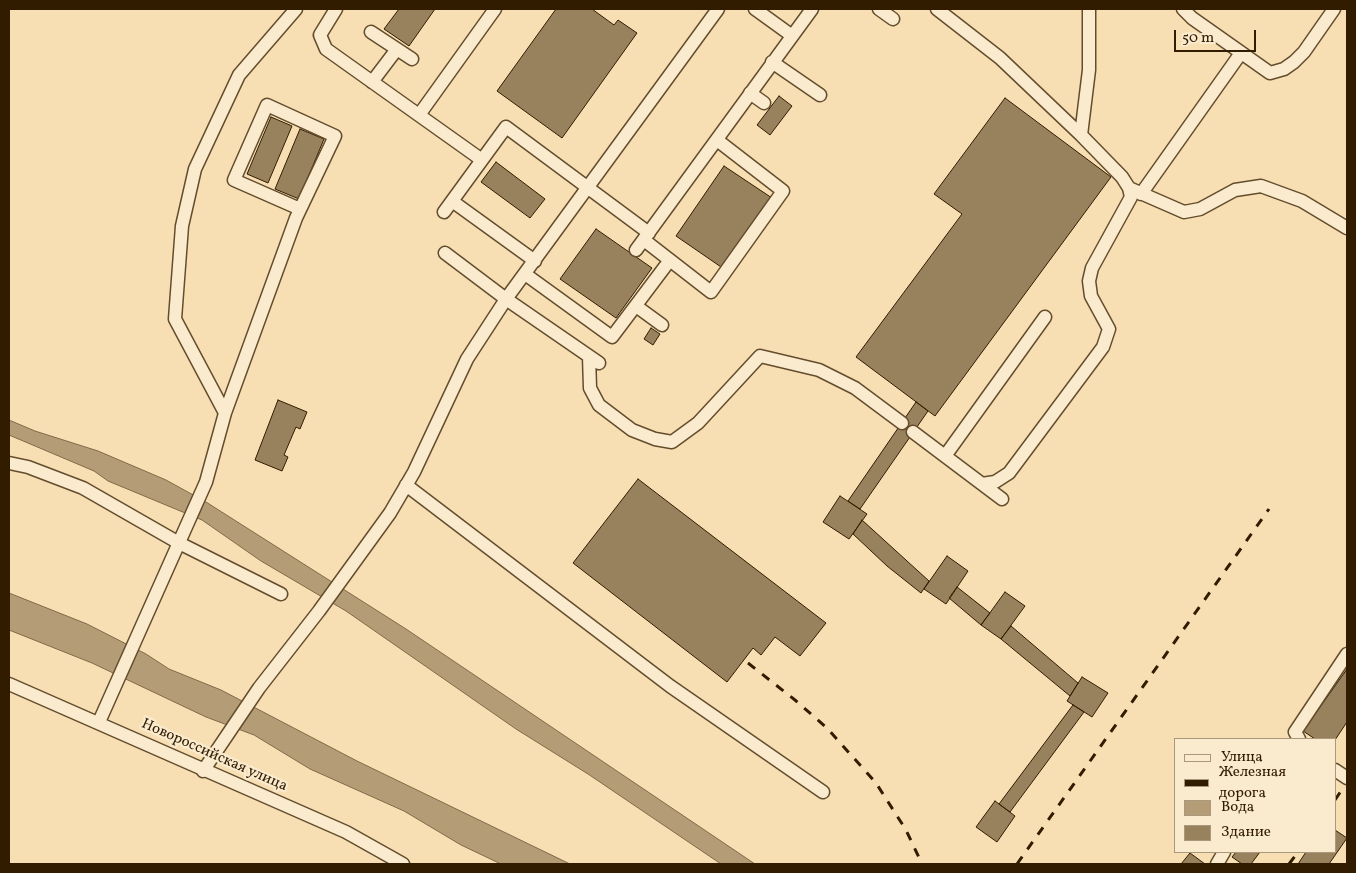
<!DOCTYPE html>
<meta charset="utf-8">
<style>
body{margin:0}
#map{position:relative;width:1356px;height:873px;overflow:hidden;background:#f8dfb3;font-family:Vollkorn,serif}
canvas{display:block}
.frame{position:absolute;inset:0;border:10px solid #311c00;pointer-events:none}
.legend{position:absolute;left:1174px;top:738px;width:162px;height:115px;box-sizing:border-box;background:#faeace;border:1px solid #aa987c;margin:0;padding:6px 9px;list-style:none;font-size:15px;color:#311c00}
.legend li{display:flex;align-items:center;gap:10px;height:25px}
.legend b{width:25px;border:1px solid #aa987c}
.scale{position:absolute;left:1174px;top:30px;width:82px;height:22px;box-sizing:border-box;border:2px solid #311c00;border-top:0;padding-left:6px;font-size:15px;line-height:18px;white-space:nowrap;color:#311c00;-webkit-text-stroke:4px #faeace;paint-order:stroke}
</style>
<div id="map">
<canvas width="1356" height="873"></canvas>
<div class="frame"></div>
<ul class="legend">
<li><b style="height:6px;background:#faeace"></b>Улица</li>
<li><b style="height:6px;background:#311c00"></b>Железная дорога</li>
<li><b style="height:14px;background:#b49d76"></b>Вода</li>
<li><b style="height:14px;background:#98815d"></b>Здание</li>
</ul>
<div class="scale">50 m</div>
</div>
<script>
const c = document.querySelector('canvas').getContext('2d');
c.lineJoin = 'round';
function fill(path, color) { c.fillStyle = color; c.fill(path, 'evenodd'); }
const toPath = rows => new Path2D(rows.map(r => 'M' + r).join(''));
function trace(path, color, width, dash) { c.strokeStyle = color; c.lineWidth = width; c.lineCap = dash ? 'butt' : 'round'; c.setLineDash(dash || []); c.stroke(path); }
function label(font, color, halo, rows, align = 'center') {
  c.font = font + ' Vollkorn,serif'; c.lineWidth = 4.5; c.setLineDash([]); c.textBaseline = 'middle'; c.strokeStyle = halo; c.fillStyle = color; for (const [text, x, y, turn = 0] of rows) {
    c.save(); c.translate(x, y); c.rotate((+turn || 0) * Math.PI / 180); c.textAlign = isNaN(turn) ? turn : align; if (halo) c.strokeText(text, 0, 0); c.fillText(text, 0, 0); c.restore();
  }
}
const water = toPath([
 [9,420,35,431,98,451,166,480,206,502,406,629,755,864,721,864,588,774,516,729,346,611,261,561,202,520,108,481,94,471,9,435,9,420],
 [9,593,87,624,146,654,169,669,221,690,357,761,570,864,501,864,461,845,404,811,310,769,254,735,206,717,92,663,9,630,9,593]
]);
fill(water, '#b49d76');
trace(water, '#806947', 1);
const building = toPath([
 [399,9,435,9,409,46,384,29,399,9],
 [556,9,592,9,614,25,618,20,637,33,562,138,497,91,556,9],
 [779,96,792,106,770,135,757,125,779,96],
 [1005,98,1111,177,935,416,856,357,962,214,934,194,1005,98],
 [271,117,292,126,268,183,247,174,271,117],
 [300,129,324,139,299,199,275,189,300,129],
 [496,162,545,199,530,218,481,182,496,162],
 [724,166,772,198,724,269,676,236,724,166],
 [596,229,652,268,616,318,560,279,596,229],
 [651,328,660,334,653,345,644,339,651,328],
 [278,400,307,412,300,429,296,427,284,455,288,457,282,471,255,460,278,400],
 [916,402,928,411,860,509,848,501,916,402],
 [638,479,826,623,800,656,775,637,761,655,753,648,727,682,573,563,638,479],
 [840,496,867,514,849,539,823,522,840,496],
 [862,520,929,581,921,593,887,566,853,534,862,520],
 [947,556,968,571,946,604,924,589,947,556],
 [957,587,990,613,981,625,949,598,957,587],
 [1005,592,1025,606,1001,639,981,625,1005,592],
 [1011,626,1078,683,1070,696,1001,639,1011,626],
 [1347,669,1347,722,1335,740,1315,739,1303,731,1347,669],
 [1082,677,1108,693,1092,717,1067,701,1082,677],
 [1073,705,1084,712,1010,812,999,804,1073,705],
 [995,801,1015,816,997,842,976,827,995,801],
 [1335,830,1347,838,1329,864,1298,864,1306,852,1335,852,1335,830],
 [1236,852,1260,852,1251,864,1242,864,1232,857,1236,852],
 [1190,853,1205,864,1181,864,1190,853]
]);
fill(building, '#98815d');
trace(building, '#311c00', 1);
const minor = toPath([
 [336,9,320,35,326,49,482,160],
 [755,9,791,35],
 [879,9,893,19],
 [937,9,1000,58,1081,135,1122,177,1129,188,1131,197,1092,268,1089,281,1091,296,1109,329,1103,347,1009,473,995,482,982,484],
 [1183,9,1192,18,1270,73,1284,69,1294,62,1304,52,1334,9],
 [371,32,412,59],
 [772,62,820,95],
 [372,82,397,49],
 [750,93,764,103],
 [419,115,495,9],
 [1081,135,1089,70,1089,9],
 [1129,188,1184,212,1200,209,1235,190,1261,186,1302,201,1347,228],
 [1141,194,1241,53],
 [452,201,535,261],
 [444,212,506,127,649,233],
 [644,240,711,292,783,191,717,140],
 [636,250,812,9],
 [445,253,506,299,599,363],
 [525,274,612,337,670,260],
 [636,306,662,325],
 [589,356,590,388,599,405,632,430,655,439,672,442,698,423,760,356,819,370,855,388,902,423],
 [225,413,296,218,335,136,267,105,234,180,300,209],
 [913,432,1002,499],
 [945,456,1045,317],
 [9,463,28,467,83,488,179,543,281,594],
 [406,485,670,686,823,792],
 [9,684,346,832,403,864],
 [99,722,206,482,225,413,175,319,182,226,195,169,239,75,296,9],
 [1299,739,1295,732,1347,654],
 [1335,770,1347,778],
 [203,771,259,688,319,611,390,513,414,472,467,359,506,299,718,9],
 [1217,864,1224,852]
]);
trace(minor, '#634d2d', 15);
trace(minor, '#faeace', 12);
trace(toPath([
 [748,663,795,700,827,728,876,783,906,830,922,864],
 [1335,800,1345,785],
 [1017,864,1269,509],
 [1289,864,1298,852]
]), '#311c00', 3, [9, 9]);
label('15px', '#311c00', '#faeace', [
 ["Новороссийская улица",214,756,24]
]);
</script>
